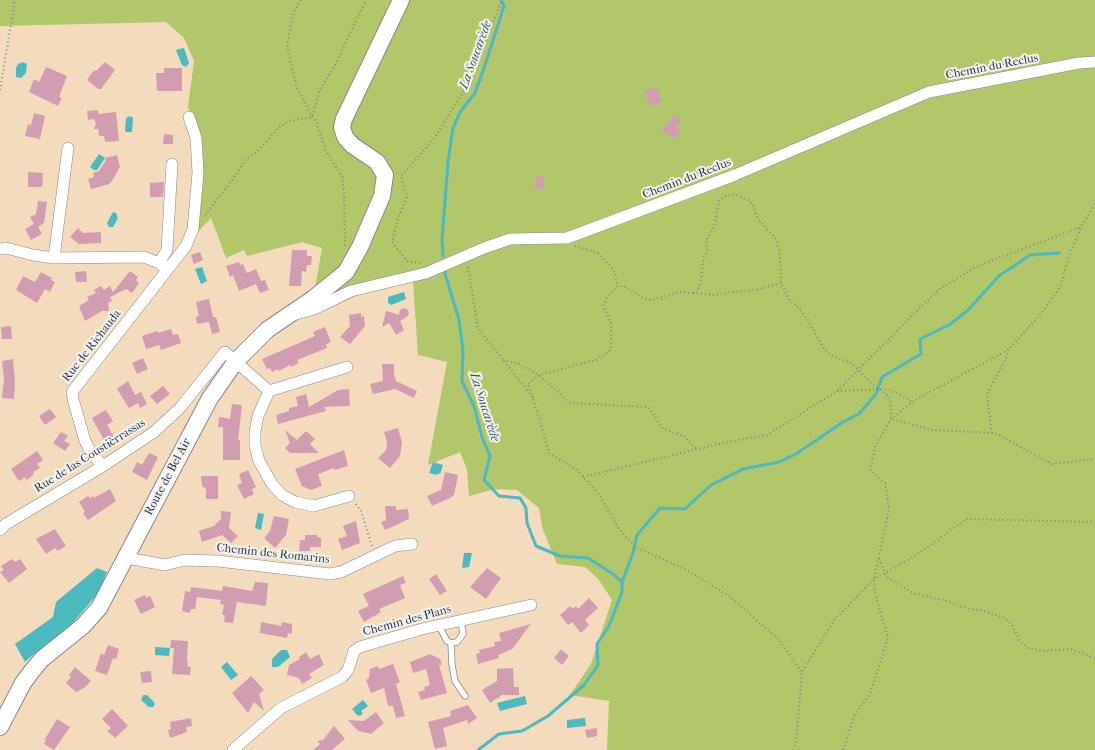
<!DOCTYPE html>
<meta charset="utf-8">
<style>
body{margin:0}
canvas{display:block;background:#f3dbbc}
</style>
<canvas width="1095" height="750"></canvas>
<script>
const c = document.querySelector('canvas').getContext('2d');
c.lineJoin = 'round';
function fill(path, color) { c.fillStyle = color; c.fill(path, 'evenodd'); }
const toPath = rows => new Path2D(rows.map(r => 'M' + r).join(''));
function trace(path, color, width, dash) { c.strokeStyle = color; c.lineWidth = width; c.lineCap = dash ? 'butt' : 'round'; c.setLineDash(dash || []); c.stroke(path); }
function label(font, color, halo, rows, align = 'center') {
  c.font = font + ' "IM FELL French Canon",serif'; c.lineWidth = 4; c.setLineDash([]); c.textBaseline = 'middle'; c.strokeStyle = halo; c.fillStyle = color; for (const [text, x, y, turn = 0] of rows) {
    c.save(); c.translate(x, y); c.rotate((+turn || 0) * Math.PI / 180); c.textAlign = isNaN(turn) ? turn : align; if (halo) c.strokeText(text, 0, 0); c.fillText(text, 0, 0); c.restore();
  }
}
fill(toPath([
 [0,0,1095,0,1095,750,607,750,609,701,570,695,591,664,612,600,599,580,585,567,557,564,543,530,539,508,517,490,494,489,469,496,467,469,460,452,428,465,447,362,418,355,413,281,365,292,321,312,315,288,322,248,302,242,247,256,244,250,226,258,211,218,194,236,198,138,188,107,194,61,184,38,166,22,0,26]
]), '#b2c66a');
fill(toPath([
 [184,48,189,63,186,67,182,65,176,50],
 [23,62,27,64,26,73,21,78,16,77,16,68,18,64],
 [130,116,133,118,132,132,126,132,125,130,126,118],
 [99,154,105,158,97,170,94,170,90,167],
 [113,212,116,213,118,218,113,227,109,227,107,223],
 [202,267,207,281,201,284,195,269],
 [404,292,406,299,391,305,388,303,388,297],
 [433,462,443,465,440,474,438,473,437,475,429,473],
 [258,513,264,514,261,530,255,528],
 [464,553,472,553,469,567,462,568],
 [97,568,107,572,99,592,72,624,46,647,33,655,25,662,15,644,53,617,56,602],
 [155,647,170,648,169,656,155,655],
 [281,650,287,650,290,657,278,667,272,667,272,659],
 [227,662,238,675,231,680,221,667],
 [143,695,147,695,153,701,155,704,153,707,149,707,141,700],
 [525,696,527,704,500,711,497,703],
 [363,700,368,706,361,711,363,713,360,716,357,715,352,709],
 [585,718,586,726,567,728,567,720]
]), '#4ab9c0');
trace(toPath([
 [443,256,442,240,448,162,453,128,460,112,475,93,485,65,504,6,501,0],
 [444,270,459,320,463,351,462,381,474,406,482,437,490,456,484,480,499,496,520,498,526,508,527,523,536,546,560,556,588,558,613,574,622,582,622,592,609,626,597,644,598,665,584,685,548,716,522,731,499,734,478,750],
 [622,582,633,553,637,535,660,508,685,509,711,485,743,469,779,462,796,454,843,422,859,414,876,394,882,377,921,354,920,339,949,325,967,311,999,276,1030,255,1059,253]
]), '#4ab9c0', 3);
fill(toPath([
 [105,62,115,70,101,89,98,89,87,80,94,70,96,71],
 [46,67,67,76,59,97,62,98,58,106,29,92,34,79,39,82],
 [164,68,182,68,182,91,157,91,156,73,164,73],
 [656,87,662,102,651,107,644,92],
 [98,110,98,114,116,112,119,141,105,142,104,136,99,136,98,129,94,129,96,123,94,119,88,120,87,111],
 [34,113,45,116,40,139,25,136,28,124,31,125],
 [675,115,681,121,676,127,681,132,674,139,661,130],
 [164,134,173,135,173,144,163,144],
 [117,155,120,167,112,181,109,184,91,189,88,179,94,177,93,173,99,171,106,160,105,158],
 [28,172,43,173,42,187,28,187],
 [537,175,544,176,543,189,534,188],
 [164,182,163,197,150,197,150,183],
 [38,201,47,202,44,223,38,227,42,234,31,240,25,229,34,224,30,217,36,214],
 [78,228,83,233,101,232,101,243,79,244,70,237],
 [292,250,307,250,307,256,312,256,311,265,307,265,306,272,302,271,301,286,289,286],
 [200,252,203,260,194,264,191,255],
 [239,262,240,265,243,264,247,273,256,269,261,281,265,280,269,290,260,293,256,284,239,291,233,275,230,277,226,266],
 [86,271,87,282,76,282,75,272],
 [130,271,138,277,136,280,139,283,132,293,126,289,110,297,112,301,108,303,109,311,102,311,85,321,79,306,89,300,87,297,96,293,94,290,101,286,104,290,110,286,113,292],
 [41,272,52,278,51,280,55,282,50,292,45,289,37,303,16,290,23,276,35,282],
 [209,299,213,317,216,317,220,332,212,334,209,322,197,324,196,317,199,316,196,302],
 [403,308,407,309,409,312,408,316,400,321,404,330,396,335,389,323,382,327,386,311,399,315,400,310],
 [361,313,361,317,364,316,365,326,350,344,340,337,350,326,349,315],
 [11,326,12,339,2,339,1,327],
 [325,327,331,342,326,344,327,348,297,360,299,363,291,367,290,365,279,371,278,369,272,372,270,368,267,369,262,359,315,336,313,332],
 [171,329,173,335,178,334,181,343,161,350,159,345,146,349,142,336,157,331,158,333],
 [143,358,148,369,137,374,132,363],
 [13,359,15,382,14,399,2,398,4,379,2,361],
 [382,364,394,364,394,374,396,381,417,391,414,398,395,389,373,394,370,384,383,381],
 [128,381,135,395,141,392,147,404,140,408,138,403,129,408,117,389],
 [163,386,170,394,157,404,150,396],
 [349,389,350,406,324,407,326,411,278,424,276,415,289,411,289,408,298,406,296,397,306,394,309,407,338,390],
 [232,404,242,405,238,440,240,440,240,460,223,460,223,427,218,427,219,417,230,419],
 [50,409,56,417,45,425,39,416],
 [106,410,113,421,107,425,114,437,105,442,92,418],
 [398,428,402,442,400,456,390,468,378,458,386,450,387,442,384,432],
 [285,430,297,440,306,431,315,439,310,444,319,453,290,453,285,448,290,443],
 [61,432,68,436,64,441,70,444,65,451,53,443],
 [344,450,348,466,335,470,334,468,318,474,322,486,311,490,302,486,295,469],
 [37,451,43,460,37,464,40,468,33,472,34,474,27,480,25,477,19,481,11,469],
 [149,453,158,457,147,480,132,472,137,462,142,465],
 [248,470,256,487,252,489,254,494,244,499,237,485,242,483,239,474],
 [445,472,458,475,454,495,450,498,432,506,427,496,441,490],
 [201,476,218,476,218,499,206,499,206,489,202,486],
 [110,489,116,501,88,520,83,513,85,512,79,502,88,496,90,498,93,496,94,498],
 [385,506,396,506,396,510,408,509,409,519,385,530,381,522,386,520],
 [221,511,231,512,229,528,238,536,231,543,222,535,202,542,199,531,214,526,221,519],
 [274,516,289,519,286,535,275,548,264,538,270,531],
 [356,521,360,543,342,550,338,539,347,536,343,526],
 [55,529,66,546,58,551,55,548,46,554,36,539],
 [305,535,317,535,317,537,321,538,321,547,310,547,310,551,299,551,300,540,305,540],
 [12,559,15,562,20,559,27,569,9,583,0,572,4,570,1,566],
 [487,568,501,578,486,599,470,587],
 [436,574,447,591,440,595,429,579],
 [403,576,406,583,400,585,405,598,379,609,381,612,364,622,358,611,369,606,363,594],
 [255,582,268,583,266,606,237,602,233,623,224,622,225,615,222,615,224,605,220,604,221,600,197,597,195,609,191,609,190,613,182,611,185,591,190,592,191,587,222,591,223,586,252,591],
 [145,595,146,598,150,596,155,607,141,614,134,600],
 [589,598,598,608,585,620,589,625,581,633,572,622,568,625,560,615,570,606,573,609,576,606,578,609],
 [261,622,281,626,282,622,292,624,292,634,288,633,287,638,260,633],
 [531,624,512,649,498,655,499,658,478,664,476,654,480,653,479,650,495,646,494,642,501,641,499,633],
 [171,640,188,641,187,658,188,667,191,667,190,675,172,674,174,648,170,648],
 [108,645,119,649,116,659,113,658,107,675,95,671,101,653,104,655],
 [561,649,569,656,562,665,554,658],
 [306,652,310,659,319,654,324,665,309,674,312,678,302,684,299,678,287,675,289,665,300,659,299,657],
 [430,654,440,659,442,665,439,665,447,693,421,700,418,692,425,690,424,687,430,685,426,669,413,673,410,662],
 [393,664,400,682,396,684,405,716,396,718,393,706,388,706,384,688,371,693,366,680,369,678,370,669,378,666,379,669],
 [75,667,91,681,84,688,76,692,66,683,71,677,69,675],
 [513,668,514,687,519,687,519,695,502,695,490,703,482,690,497,681,497,669],
 [151,671,152,682,142,683,140,672],
 [251,676,264,690,259,694,264,711,254,702,248,713,232,693],
 [468,705,477,718,468,724,467,720,443,728,447,746,435,749,428,722,451,716,450,711],
 [112,709,128,726,115,738,107,731,111,728,102,719],
 [376,712,384,723,371,734,358,731,348,720,364,721],
 [191,718,192,726,186,727,187,732,170,738,168,730,171,729,170,722],
 [57,719,70,727,54,750,44,744,46,740,45,739],
 [334,726,345,739,332,750,313,750,320,744,317,741,323,740],
 [597,728,597,736,587,738,585,730]
]), '#d39db1');
const lane = toPath([
 [439,626,447,641,451,643,457,642,463,634,461,621],
 [451,643,452,665,455,681,465,696]
]);
const street = toPath([
 [0,249,6,248,33,255,54,258,144,257,159,263,166,269],
 [54,258,68,148],
 [159,263,167,250,172,164],
 [296,314,314,309,351,291,426,273,484,248,510,239,567,238,735,175,929,92,1079,63,1095,62],
 [269,391,347,367],
 [103,466,92,454,85,441,73,399,72,392,186,246,193,229,198,173,196,138,189,117],
 [0,530,6,524,103,466,154,432,180,408,225,352,269,391,258,416,255,431,255,446,259,461,272,484,282,495,295,502,314,506,349,496],
 [127,558,165,565,184,560,218,561,330,574,341,572,395,546,412,544],
 [233,750,281,708,342,677,348,670,354,651,360,647,422,629,531,605]
]);
const secondary = toPath([
 [0,727,23,683,32,671,42,659,83,626,99,608,210,398,236,361,267,330,314,298,346,272,360,247,382,196,385,175,377,162,352,145,345,137,342,127,344,119,401,0]
]);
trace(lane, '#87858d', 7);
trace(street, '#87858d', 12);
trace(secondary, '#87858d', 18);
trace(toPath([
 [301,0,293,14,287,47,297,88,312,117,316,121,326,151,342,176,344,193,345,247],
 [0,90,15,0],
 [205,215,233,179,246,159,257,152,279,127,290,121,312,117,320,89,333,69,366,0],
 [575,246,598,253,613,269,618,286],
 [420,263,407,261,392,242,398,218,407,197,401,176,433,140,467,86,502,0],
 [468,267,478,328,533,398,549,453,577,470,598,493,619,529,637,548,685,569,729,596,779,640,802,672],
 [693,293,713,295,734,292,760,289,781,283],
 [503,360,519,364,540,376,570,403,648,407,663,429,684,436,689,442,698,450],
 [837,391,887,389,905,397,912,402],
 [533,398,528,384,539,375,596,360,606,354,611,349,611,322,603,306,608,295,618,286,623,286,645,299,652,300,680,292,692,293,698,290,701,280,703,259,708,249,706,241,714,227,719,201,725,196,734,194,748,200,753,205,758,219,776,239,780,253,781,283,790,301,797,306,808,320,824,349,832,356,852,363,872,384,887,395,891,403,891,419,932,430,995,433,1052,464,1095,459],
 [992,433,987,394,1007,356,1008,350],
 [583,477,727,442,767,435,837,391,937,291,975,267,1081,227],
 [356,504,361,511,372,546],
 [879,559,887,577,913,593,951,602,958,606,971,609,984,611,1004,618,1011,623,1019,640,1028,648,1044,651,1069,649,1095,658],
 [793,750,796,744,802,672,834,620,874,579,915,556,966,519,1095,522],
 [843,750,855,714,870,694,888,638,875,593,874,579,889,509,885,483,870,471,875,447,891,419,915,400,1008,350,1041,314,1060,287,1069,256,1081,227,1095,204]
]), '#87858d', 2, [1, 3]);
trace(lane, '#fff', 5.5);
trace(street, '#fff', 11);
trace(secondary, '#fff', 16);
label('12px', '#1b2f5e', '#f7f3e8', [
 ["Chemin du Reclus",992,67,-11],
 ["Chemin du Reclus",687,179,-21],
 ["Rue de Richauda",92,346,-52],
 ["Rue de las Coustièrrassas",90,456,-32],
 ["Route de Bel Air",168,477,-62],
 ["Chemin des Romarins",273,554,6],
 ["Chemin des Plans",407,621,-15]
]);
label('italic 13px', '#29587b', '#f7f3e8', [
 ["La Soucarède",476,55,-70],
 ["La Soucarède",484,407,72]
]);
</script>
